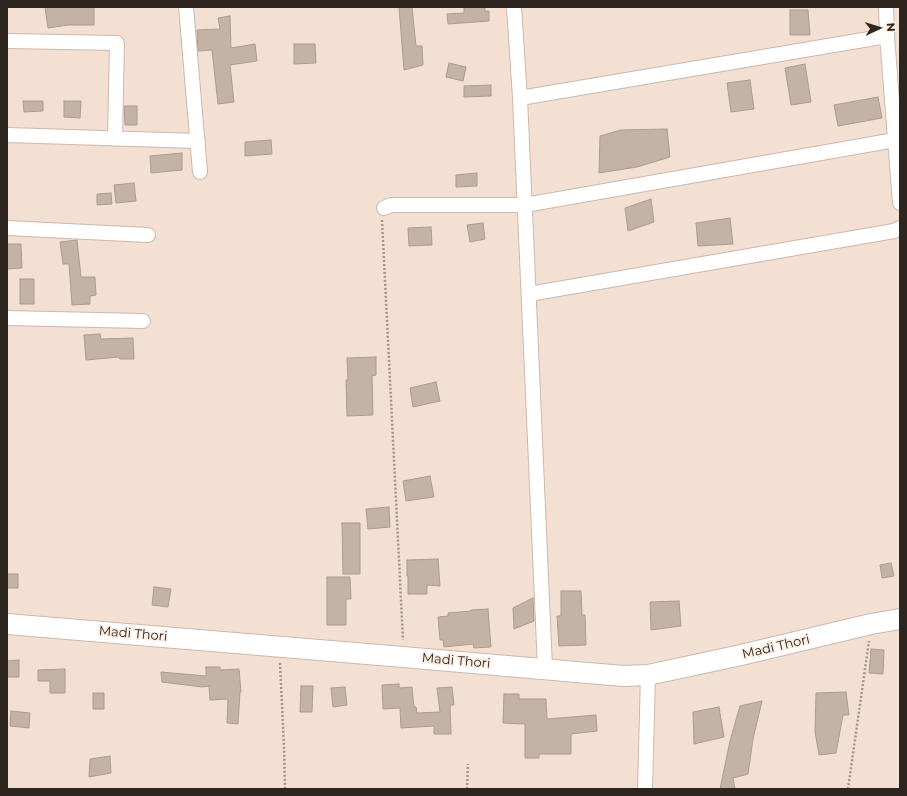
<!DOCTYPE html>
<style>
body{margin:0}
#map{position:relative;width:907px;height:796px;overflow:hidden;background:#f3e0d2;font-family:Montserrat,sans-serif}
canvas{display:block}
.frame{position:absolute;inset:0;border:8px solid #2c2520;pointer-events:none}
.north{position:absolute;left:859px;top:8px;width:40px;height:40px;-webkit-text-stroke:3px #fdeee3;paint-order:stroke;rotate:86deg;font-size:11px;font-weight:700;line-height:16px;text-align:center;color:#2c2520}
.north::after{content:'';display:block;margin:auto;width:14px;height:18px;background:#2c2520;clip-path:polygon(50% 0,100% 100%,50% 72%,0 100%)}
</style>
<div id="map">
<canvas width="907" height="796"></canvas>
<div class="frame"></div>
<div class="north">N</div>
</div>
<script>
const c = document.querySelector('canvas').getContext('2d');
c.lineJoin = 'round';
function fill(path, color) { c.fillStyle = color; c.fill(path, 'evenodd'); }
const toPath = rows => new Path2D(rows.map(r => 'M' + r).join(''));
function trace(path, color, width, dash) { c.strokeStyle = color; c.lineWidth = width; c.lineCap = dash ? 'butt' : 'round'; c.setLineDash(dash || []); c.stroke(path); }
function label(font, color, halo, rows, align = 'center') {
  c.font = font + ' Montserrat,sans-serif'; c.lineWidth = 3.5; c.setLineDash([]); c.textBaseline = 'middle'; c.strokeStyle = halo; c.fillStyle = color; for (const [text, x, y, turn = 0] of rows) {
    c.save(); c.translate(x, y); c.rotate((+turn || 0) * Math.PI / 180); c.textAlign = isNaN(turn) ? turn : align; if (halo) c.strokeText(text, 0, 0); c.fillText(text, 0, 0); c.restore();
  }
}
const building = toPath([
 [45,7,94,7,94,25,68,25,48,28,45,7],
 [399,7,412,7,416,46,422,46,423,65,404,70,399,7],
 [464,7,485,7,485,11,489,11,489,21,448,24,447,14,464,13,464,7],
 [790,10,808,10,810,35,790,35,790,10],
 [230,16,231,48,255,44,257,61,230,65,234,102,218,104,212,50,198,51,197,30,220,29,218,18,230,16],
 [294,44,315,44,316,63,294,64,294,44],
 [449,63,466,67,463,81,446,77,449,63],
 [805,64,811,102,791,105,785,68,805,64],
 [750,80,754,109,731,112,727,83,750,80],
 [491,85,491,96,464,97,464,86,491,85],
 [878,97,882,118,838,126,834,105,878,97],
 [23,101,43,101,43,111,24,112,23,101],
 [64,101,81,101,80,118,64,117,64,101],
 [124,106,137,106,137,125,125,125,124,106],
 [667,129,670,157,637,167,599,173,600,136,621,130,667,129],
 [271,140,272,154,245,156,245,142,271,140],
 [182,153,182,170,151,173,150,156,182,153],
 [477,173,477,186,456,187,456,175,477,173],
 [134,183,136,201,116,203,114,185,134,183],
 [111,193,112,204,97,205,97,194,111,193],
 [651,199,654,222,628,231,625,208,651,199],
 [730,218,733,244,698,246,696,223,730,218],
 [483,223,485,239,470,242,467,225,483,223],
 [431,227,432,245,409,246,408,228,431,227],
 [77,240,81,277,95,277,96,295,90,296,90,304,72,305,69,264,63,264,60,242,77,240],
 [7,244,21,244,22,268,7,269,7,244],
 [20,279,34,279,34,304,20,304,20,279],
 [100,334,101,339,133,338,134,359,120,359,119,357,86,360,84,335,100,334],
 [376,357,376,375,372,376,373,415,347,416,346,380,348,380,347,358,376,357],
 [436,382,440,401,413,407,410,388,436,382],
 [430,476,434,497,406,501,403,481,430,476],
 [389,507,390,527,368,529,366,509,389,507],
 [342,523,360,523,360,574,343,574,342,523],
 [438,559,440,586,427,585,427,594,408,594,408,576,407,576,407,560,438,559],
 [891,563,894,576,882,578,880,565,891,563],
 [7,574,18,574,18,588,7,588,7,574],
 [327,577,350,577,351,599,346,599,346,625,327,625,327,577],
 [154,587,171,589,168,607,152,605,154,587],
 [561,591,581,591,582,615,585,615,586,645,559,646,557,616,561,616,561,591],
 [533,598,534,621,514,629,513,608,533,598],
 [679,601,681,626,651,630,650,602,679,601],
 [488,609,491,647,474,648,473,644,444,647,443,640,440,640,438,617,448,616,448,613,471,611,471,610,488,609],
 [871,649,884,650,883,674,869,673,871,649],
 [19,660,19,677,7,677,7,661,19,660],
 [206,667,220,667,220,670,239,669,241,692,240,692,238,724,227,723,228,699,210,700,209,686,202,687,162,682,161,672,206,676,206,667],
 [65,669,65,693,50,693,50,681,38,681,38,670,65,669],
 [399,684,399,688,412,687,414,707,416,707,417,713,440,712,437,688,452,687,454,705,450,705,451,734,434,734,434,726,401,728,400,708,383,709,382,685,399,684],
 [301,686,313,686,312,712,300,712,301,686],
 [345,687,347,705,333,707,331,688,345,687],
 [846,692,849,715,843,715,836,753,819,755,815,732,816,693,846,692],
 [93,693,104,693,104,709,93,709,93,693],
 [504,694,519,694,519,699,546,699,547,719,596,715,597,731,571,734,571,754,539,754,539,758,525,758,525,724,503,723,504,694],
 [762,701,753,739,748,774,733,778,735,789,720,789,730,741,740,706,762,701],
 [719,707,724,737,694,744,693,712,719,707],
 [11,711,30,713,29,728,10,726,11,711],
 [110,756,111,773,89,777,90,759,110,756]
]);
fill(building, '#c4b2a5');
trace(building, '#ac9b8e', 1);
const minor = toPath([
 [186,7,200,172],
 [514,7,520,98,545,668],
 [886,7,887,36,900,203],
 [7,41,117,43,115,139],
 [520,98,887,36],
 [7,135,198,141],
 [384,208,391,205,525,205,895,140],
 [7,228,148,235],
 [529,294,894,231,900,228],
 [7,318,143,321],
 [645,789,648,675]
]);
const secondary = toPath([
 [7,624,403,657,623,676,648,675,741,655,871,624,900,619]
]);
trace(minor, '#cbb9ac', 16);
trace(secondary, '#cbb9ac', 22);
trace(toPath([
 [382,220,403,640],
 [280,663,284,747,285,789],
 [467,789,468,764],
 [848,789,869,641]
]), '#a3958b', 2.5, [2, 2]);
trace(minor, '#fff', 14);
trace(secondary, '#fff', 20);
label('13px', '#2c2520', '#fdeee3', [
 ["Madi Thori",133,634,5],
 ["Madi Thori",776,647,-13],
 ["Madi Thori",456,661,5]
]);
</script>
